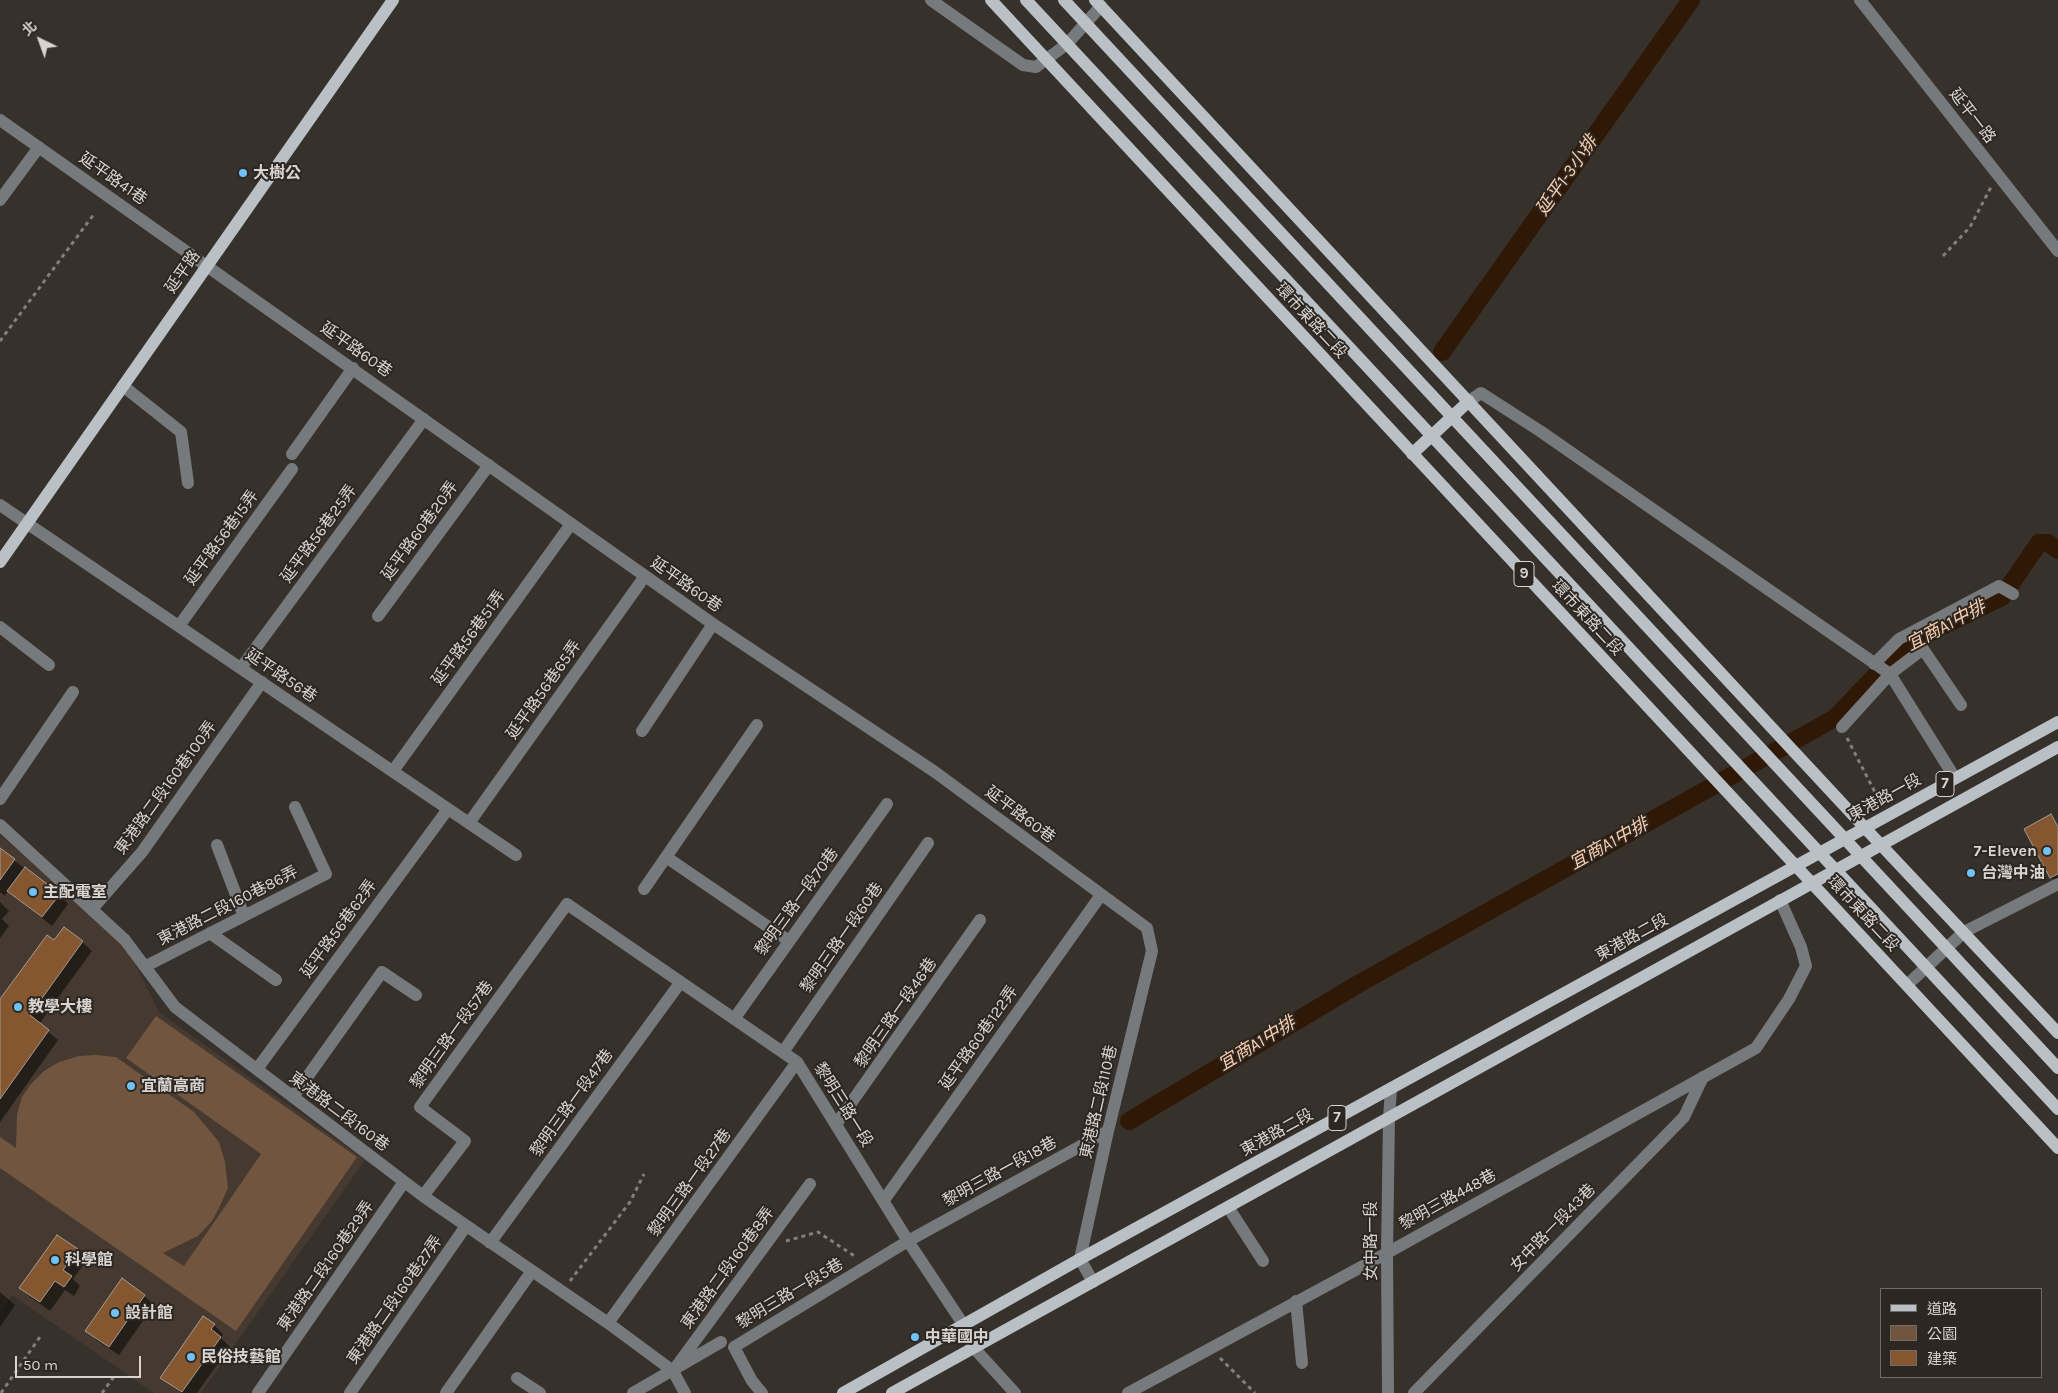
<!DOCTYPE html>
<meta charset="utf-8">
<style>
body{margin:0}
#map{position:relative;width:2058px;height:1393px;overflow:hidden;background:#37312c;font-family:Karla,"Noto Sans TC",sans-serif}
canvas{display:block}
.legend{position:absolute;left:1880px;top:1288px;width:162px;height:90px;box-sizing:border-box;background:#2d2722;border:1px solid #726c68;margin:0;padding:6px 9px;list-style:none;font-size:15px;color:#d9d4d1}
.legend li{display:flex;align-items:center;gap:10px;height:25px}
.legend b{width:25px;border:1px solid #726c68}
.north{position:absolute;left:15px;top:15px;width:50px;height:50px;-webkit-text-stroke:4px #2d2722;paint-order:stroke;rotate:318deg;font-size:14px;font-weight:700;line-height:20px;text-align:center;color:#d9d4d1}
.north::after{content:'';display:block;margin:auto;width:18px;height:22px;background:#d9d4d1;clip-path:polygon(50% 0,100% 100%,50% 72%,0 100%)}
.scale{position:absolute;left:15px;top:1356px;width:126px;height:22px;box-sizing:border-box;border:2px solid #d9d4d1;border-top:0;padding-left:6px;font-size:15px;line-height:18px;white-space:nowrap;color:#d9d4d1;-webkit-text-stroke:4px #2d2722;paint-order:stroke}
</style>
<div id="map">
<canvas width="2058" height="1393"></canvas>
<ul class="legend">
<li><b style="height:6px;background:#bac1c6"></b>道路</li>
<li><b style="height:14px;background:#71553f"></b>公園</li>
<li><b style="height:14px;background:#855731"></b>建築</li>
</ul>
<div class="north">北</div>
<div class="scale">50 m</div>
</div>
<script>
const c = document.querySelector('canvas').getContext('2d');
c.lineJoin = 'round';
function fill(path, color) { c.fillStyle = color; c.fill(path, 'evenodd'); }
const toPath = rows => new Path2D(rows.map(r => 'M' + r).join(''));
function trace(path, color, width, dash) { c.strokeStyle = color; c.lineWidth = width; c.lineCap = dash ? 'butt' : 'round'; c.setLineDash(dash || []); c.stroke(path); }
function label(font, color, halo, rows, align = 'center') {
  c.font = font + ' Karla,"Noto Sans TC",sans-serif'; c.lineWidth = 4; c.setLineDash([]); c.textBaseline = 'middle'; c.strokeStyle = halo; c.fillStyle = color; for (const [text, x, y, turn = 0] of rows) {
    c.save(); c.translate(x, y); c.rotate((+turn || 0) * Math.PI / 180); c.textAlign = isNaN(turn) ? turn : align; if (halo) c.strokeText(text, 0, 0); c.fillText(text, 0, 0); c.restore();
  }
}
fill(toPath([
 [0,835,116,936,134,962,159,1012,365,1160,201,1393,154,1393,12,1295,0,1314]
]), '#453930');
fill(toPath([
 [156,1016,357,1157,236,1331,0,1168,0,1137,16,1148,17,1114,22,1097,30,1085,44,1071,59,1062,79,1056,96,1055,116,1057,194,1112,219,1142,225,1162,228,1188,220,1206,212,1221,198,1236,163,1253,184,1266,261,1154,126,1058]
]), '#71553f');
fill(toPath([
 [2051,816,2058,827,2058,878,2054,880,2051,877],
 [0,850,59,894,68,904,52,926,8,891,5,896,0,892],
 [0,902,9,911,2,919,9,926,0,938],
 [54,942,82,942,92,951,39,1024,58,1040,0,1122,0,1001],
 [57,1237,77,1250,87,1260,73,1279,80,1286,74,1296,65,1290,50,1311,30,1297,21,1288],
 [0,1292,15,1305,0,1327],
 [144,1296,154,1305,119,1355,96,1340,87,1330],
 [214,1325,223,1334,221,1338,230,1347,197,1393,181,1393,162,1377]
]), '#0007');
trace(toPath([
 [1442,352,1691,0],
 [1129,1121,1360,983,1835,718,1906,644,2002,597,2039,543,2048,543,2058,550]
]), '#2f1805', 18);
const building = toPath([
 [2051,814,2058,827,2058,874,2050,878,2024,829,2051,814],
 [0,848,15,859,0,880,0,848],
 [25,867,60,894,42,917,7,891,25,867],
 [64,927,83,941,30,1015,49,1030,0,1099,0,999,47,935,54,940,64,927],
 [57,1235,78,1249,63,1270,72,1276,64,1287,55,1281,40,1302,19,1288,57,1235],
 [122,1278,145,1295,109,1347,85,1331,122,1278],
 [203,1316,215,1324,211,1329,221,1337,182,1392,160,1378,203,1316]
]);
fill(building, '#855731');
trace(building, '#a39b95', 1);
trace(toPath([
 [1943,256,1970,227,1991,187],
 [0,341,94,214],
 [1847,738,1881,804],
 [786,1241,818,1232,856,1257],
 [570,1281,630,1202,644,1174],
 [1220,1358,1255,1393],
 [1,1393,42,1334],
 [102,1393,115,1375]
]), '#847f7b', 3, [4, 4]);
trace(toPath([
 [931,0,1023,65,1036,67,1067,44,1101,6],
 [1860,0,2058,251],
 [0,120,713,624,935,772,1147,928,1152,951,1108,1131,1080,1259,1093,1282],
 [0,200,39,147],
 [123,386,181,432,188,483],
 [1469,401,1481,393,1540,431,1890,674,1842,727],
 [292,454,353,368],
 [0,505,516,855],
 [378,616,489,465],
 [179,626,292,469],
 [0,627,49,665],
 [1874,664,1899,639,1999,586,2013,594],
 [241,668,424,419],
 [642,731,713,624],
 [393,771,571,524],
 [1955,778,1890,674,1923,649,1961,705],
 [0,799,73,692],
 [469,823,645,576],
 [0,825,125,940,175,1007,423,1196,608,1323,673,1371,685,1393],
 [217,845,244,916],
 [666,857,789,941],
 [644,889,757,725],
 [92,909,142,852,262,682],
 [210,933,276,980],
 [146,966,326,874,295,807],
 [1907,985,1964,932,2058,884],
 [734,1019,887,804],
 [783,1052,928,843],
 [257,1069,448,809],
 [293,1097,382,972,416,995],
 [837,1123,980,920],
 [423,1196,465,1141,420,1107,567,904,797,1062,908,1241,963,1324,973,1347,1015,1393],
 [884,1200,1101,895],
 [1228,1207,1263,1261],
 [490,1243,680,983],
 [1296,1301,1302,1363],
 [608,1323,797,1062],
 [673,1371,810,1184],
 [517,1378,540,1393],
 [258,1393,404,1182],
 [350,1393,466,1226],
 [446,1393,532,1271],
 [633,1393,721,1342],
 [762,1393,752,1381,734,1347,908,1241,1108,1131],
 [1128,1393,1387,1253,1756,1048,1789,999,1806,966,1801,947,1780,900],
 [1388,1393,1387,1253,1389,1118,1391,1089],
 [1414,1393,1684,1117,1703,1077]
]), '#767a7c', 12);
trace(toPath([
 [991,0,2058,1148],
 [1026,0,2058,1109],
 [1064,0,2058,1068],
 [1095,0,1865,828,2058,1033],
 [1412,454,1469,401],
 [0,562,393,0],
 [843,1393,1080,1259,2058,722],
 [892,1393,2058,747]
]), '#bac1c6', 12);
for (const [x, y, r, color] of [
 [243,173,5,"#70c1f4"],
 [2047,851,5,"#70c1f4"],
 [1971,873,5,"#70c1f4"],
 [33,892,5,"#70c1f4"],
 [18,1007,5,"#70c1f4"],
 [131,1086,5,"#70c1f4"],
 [55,1260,5,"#70c1f4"],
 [115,1313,5,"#70c1f4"],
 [915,1337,5,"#70c1f4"],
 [191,1357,5,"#70c1f4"]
]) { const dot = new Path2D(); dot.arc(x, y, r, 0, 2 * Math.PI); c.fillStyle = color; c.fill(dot); trace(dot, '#2d2722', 2); }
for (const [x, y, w] of [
 [1524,574,20],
 [1945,784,18],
 [1337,1118,18]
]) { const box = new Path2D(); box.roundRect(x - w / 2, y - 12.5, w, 25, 4); c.fillStyle = '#2d2722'; c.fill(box); trace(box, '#d9d4d1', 1); }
label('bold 15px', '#d9d4d1', null, [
 ["9",1524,574],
 ["7",1945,784],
 ["7",1337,1118]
]);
label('16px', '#d9d4d1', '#2d2722', [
 ["延平一路",1972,116,52],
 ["延平路41巷",113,179,35],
 ["延平路",183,272,-55],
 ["環市東路二段",1311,321,47],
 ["延平路60巷",356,350,35],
 ["延平路60巷20弄",420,531,-54],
 ["延平路56巷25弄",319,534,-54],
 ["延平路56巷15弄",222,538,-54],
 ["延平路60巷",686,585,35],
 ["環市東路二段",1587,618,47],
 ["延平路56巷51弄",469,638,-54],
 ["延平路56巷",281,676,34],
 ["延平路56巷65弄",544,690,-55],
 ["東港路二段160巷100弄",166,788,-54],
 ["東港路一段",1885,798,-29],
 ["延平路60巷",1020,815,37],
 ["黎明三路一段70巷",797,902,-54],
 ["東港路二段160巷86弄",228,906,-27],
 ["環市東路二段",1863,914,47],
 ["延平路56巷62弄",339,929,-54],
 ["黎明三路一段60巷",842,938,-55],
 ["東港路二段",1632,938,-29],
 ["黎明三路一段46巷",896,1013,-55],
 ["黎明三路一段57巷",452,1035,-54],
 ["延平路60巷122弄",979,1038,-55],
 ["東港路二段110巷",1099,1102,-77],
 ["黎明三路一段47巷",572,1103,-54],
 ["黎明三路一段",843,1105,58],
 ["東港路二段160巷",339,1112,37],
 ["東港路二段",1277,1133,-29],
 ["黎明三路一段18巷",1000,1172,-29],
 ["黎明三路一段27巷",690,1183,-54],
 ["黎明三路448巷",1448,1200,-29],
 ["女中路一段43巷",1553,1228,-46],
 ["女中路一段",1371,1241,-90],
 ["東港路二段160巷29弄",326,1266,-55],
 ["東港路二段160巷8弄",728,1268,-54],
 ["黎明三路一段5巷",790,1294,-31],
 ["東港路二段160巷27弄",395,1300,-55]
]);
label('bold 16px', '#d9d4d1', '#2d2722', [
 ["大樹公",253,173],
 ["7-Eleven",2037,851,"right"],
 ["台灣中油",1981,873],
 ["主配電室",43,892],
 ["教學大樓",28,1007],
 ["宜蘭高商",141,1086],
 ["科學館",65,1260],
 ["設計館",125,1313],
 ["中華國中",925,1337],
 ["民俗技藝館",201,1357]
], 'left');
label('italic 18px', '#fbcfae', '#2d2722', [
 ["延平1-3小排",1567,176,-55],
 ["宜商A1中排",1946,626,-28],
 ["宜商A1中排",1609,844,-29],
 ["宜商A1中排",1257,1044,-31]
]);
</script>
